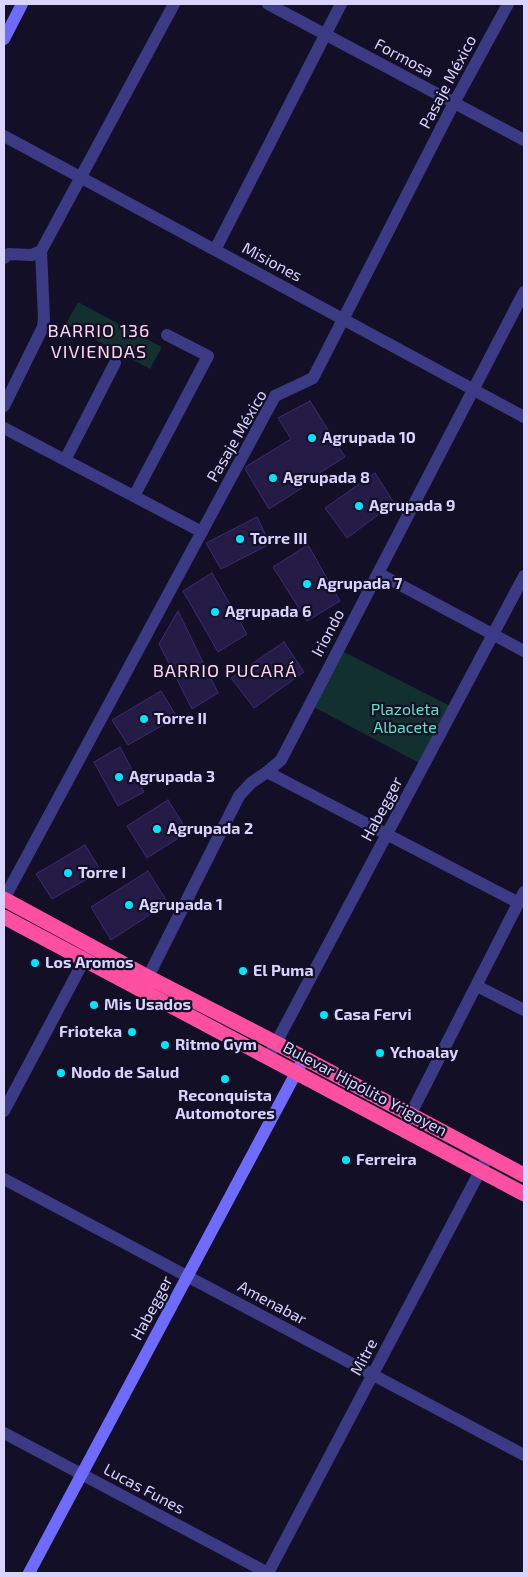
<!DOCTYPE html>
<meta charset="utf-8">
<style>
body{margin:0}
#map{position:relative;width:528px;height:1577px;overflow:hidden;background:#130f26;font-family:"Exo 2",sans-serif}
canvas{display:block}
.frame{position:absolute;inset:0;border:5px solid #d9d4ff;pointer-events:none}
</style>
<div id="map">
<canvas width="528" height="1577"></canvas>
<div class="frame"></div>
</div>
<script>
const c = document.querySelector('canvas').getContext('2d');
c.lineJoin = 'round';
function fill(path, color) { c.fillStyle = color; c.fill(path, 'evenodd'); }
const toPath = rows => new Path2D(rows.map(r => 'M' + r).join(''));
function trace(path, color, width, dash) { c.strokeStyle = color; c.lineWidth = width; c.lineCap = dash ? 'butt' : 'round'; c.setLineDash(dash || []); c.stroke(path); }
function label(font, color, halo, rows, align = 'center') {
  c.font = font + ' "Exo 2",sans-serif'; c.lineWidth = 4.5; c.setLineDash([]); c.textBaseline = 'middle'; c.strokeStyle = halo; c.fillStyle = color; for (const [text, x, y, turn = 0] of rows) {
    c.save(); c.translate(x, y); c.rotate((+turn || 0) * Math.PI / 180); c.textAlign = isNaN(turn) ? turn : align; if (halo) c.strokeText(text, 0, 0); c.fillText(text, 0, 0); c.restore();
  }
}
fill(toPath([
 [78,302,162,347,150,369,66,324],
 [340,650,454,708,423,765,310,705]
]), '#12302f');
const building = toPath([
 [310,401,345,457,300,485,302,488,269,509,245,469,247,466,291,439,278,418,310,401],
 [375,473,394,503,347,538,325,508,375,473],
 [257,517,270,544,221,569,206,543,257,517],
 [308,545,340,601,307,621,273,567,308,545],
 [212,573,247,634,218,652,183,591,212,573],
 [178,611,218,693,192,709,159,644,178,611],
 [284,642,304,672,254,708,231,678,284,642],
 [161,691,177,717,128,745,112,720,161,691],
 [120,747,144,792,118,806,94,762,120,747],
 [168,800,188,832,147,858,127,826,168,800],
 [85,845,101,871,52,899,36,874,85,845],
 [148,871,168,903,111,940,91,907,148,871]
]);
fill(building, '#241b47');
trace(building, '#3b2d73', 1);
trace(toPath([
 [268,4,524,140],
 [4,136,524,417],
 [215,250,341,4],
 [41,251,174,4],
 [4,258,8,254,32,255,41,251],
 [4,406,43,327,44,318,41,251],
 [4,428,202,532],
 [65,460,115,363],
 [134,496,208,356,167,335],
 [378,573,524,651],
 [267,772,519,903],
 [4,899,275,396,313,378,454,103,508,4],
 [148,977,239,796,251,783,267,772,281,760,524,292],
 [477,986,524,1010],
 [268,1058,524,576],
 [4,1111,89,951],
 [406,1123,524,892],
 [4,1179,524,1455],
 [4,1433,268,1573],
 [268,1573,488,1156]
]), '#3d3a85', 12);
trace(toPath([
 [4,39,22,4],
 [29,1573,304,1058]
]), '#6f6bff', 12);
trace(toPath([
 [4,899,148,977,276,1043,524,1175],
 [4,917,524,1194]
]), '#ff4fa3', 15);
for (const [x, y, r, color] of [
 [312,438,5,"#00e5ff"],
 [273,478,5,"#00e5ff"],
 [359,506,5,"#00e5ff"],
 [240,539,5,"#00e5ff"],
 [307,584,5,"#00e5ff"],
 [215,612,5,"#00e5ff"],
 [144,719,5,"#00e5ff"],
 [119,777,5,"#00e5ff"],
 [157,829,5,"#00e5ff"],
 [68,873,5,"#00e5ff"],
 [129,905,5,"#00e5ff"],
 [35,963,5,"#00e5ff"],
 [243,971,5,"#00e5ff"],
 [94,1005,5,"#00e5ff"],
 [324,1015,5,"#00e5ff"],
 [132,1032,5,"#00e5ff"],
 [165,1045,5,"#00e5ff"],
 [380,1053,5,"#00e5ff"],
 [61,1073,5,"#00e5ff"],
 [225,1079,5,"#00e5ff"],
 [346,1160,5,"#00e5ff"]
]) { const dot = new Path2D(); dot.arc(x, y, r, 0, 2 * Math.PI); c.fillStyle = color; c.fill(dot); trace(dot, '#130f26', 2); }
label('16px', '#d9d4ff', '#130f26', [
 ["Formosa",404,58,28],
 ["Pasaje México",448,82,-62],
 ["Misiones",272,262,28],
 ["Pasaje México",237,436,-60],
 ["Iriondo",328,633,-62],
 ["Habegger",382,809,-62],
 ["Bulevar Hipólito Yrigoyen",365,1089,28],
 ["Amenabar",272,1303,28],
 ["Habegger",152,1308,-62],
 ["Mitre",364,1357,-62],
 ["Lucas Funes",144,1489,28]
]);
label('bold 16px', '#d9d4ff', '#130f26', [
 ["Agrupada 10",322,438],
 ["Agrupada 8",283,478],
 ["Agrupada 9",369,506],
 ["Torre III",250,539],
 ["Agrupada 7",317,584],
 ["Agrupada 6",225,612],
 ["Torre II",154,719],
 ["Agrupada 3",129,777],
 ["Agrupada 2",167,829],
 ["Torre I",78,873],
 ["Agrupada 1",139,905],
 ["Los Aromos",45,963],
 ["El Puma",253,971],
 ["Mis Usados",104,1005],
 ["Casa Fervi",334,1015],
 ["Frioteka",122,1032,"right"],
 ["Ritmo Gym",175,1045],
 ["Ychoalay",390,1053],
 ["Nodo de Salud",71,1073],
 ["Reconquista",225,1096,"center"],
 ["Automotores",225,1114,"center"],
 ["Ferreira",356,1160]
], 'left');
label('16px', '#5fe0c0', '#130f26', [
 ["Plazoleta",405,710],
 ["Albacete",405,728]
]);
c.letterSpacing = '1px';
label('18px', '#ffd6f0', '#130f26', [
 ["BARRIO 136",99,331],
 ["VIVIENDAS",99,352],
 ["BARRIO PUCARÁ",225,671]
]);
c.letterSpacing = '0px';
</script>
